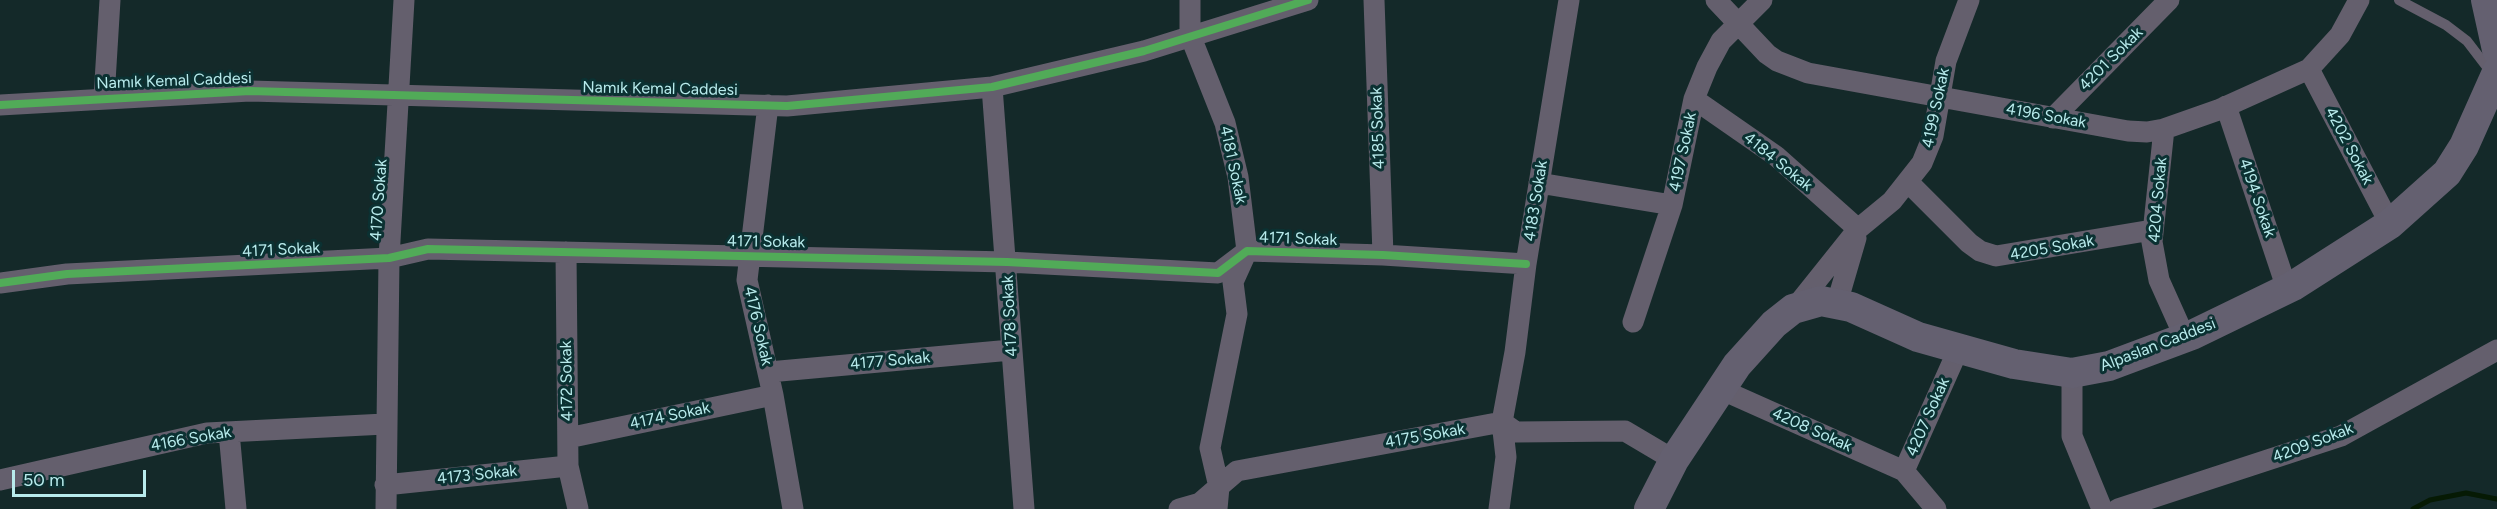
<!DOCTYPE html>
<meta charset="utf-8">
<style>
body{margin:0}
#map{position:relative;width:2497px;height:509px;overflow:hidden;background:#142929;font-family:Figtree,sans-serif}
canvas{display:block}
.scale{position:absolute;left:12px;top:470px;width:134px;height:27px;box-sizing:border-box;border:3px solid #b8ebec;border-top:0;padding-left:8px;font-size:18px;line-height:21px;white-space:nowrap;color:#b8ebec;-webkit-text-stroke:4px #0b3132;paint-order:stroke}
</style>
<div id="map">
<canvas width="2497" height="509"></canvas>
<div class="scale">50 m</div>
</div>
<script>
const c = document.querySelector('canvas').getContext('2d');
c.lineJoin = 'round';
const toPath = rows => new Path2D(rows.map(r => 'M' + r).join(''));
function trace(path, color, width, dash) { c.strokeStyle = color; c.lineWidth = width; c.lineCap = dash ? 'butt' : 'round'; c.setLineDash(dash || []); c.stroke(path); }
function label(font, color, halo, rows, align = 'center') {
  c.font = font + ' Figtree,sans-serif'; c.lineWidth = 6; c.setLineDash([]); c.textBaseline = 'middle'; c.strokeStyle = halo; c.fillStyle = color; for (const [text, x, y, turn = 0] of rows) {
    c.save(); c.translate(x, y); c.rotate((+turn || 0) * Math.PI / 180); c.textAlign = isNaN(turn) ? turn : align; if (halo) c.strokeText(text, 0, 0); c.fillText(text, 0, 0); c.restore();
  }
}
trace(toPath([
 [2413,509,2430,500,2466,493,2497,499]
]), '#061a04', 5);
trace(toPath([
 [2399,0,2446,25,2467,41,2493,75]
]), '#645f6d', 10);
trace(toPath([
 [1190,0,1190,35,1225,123,1238,177,1247,251,1233,282,1237,314,1210,448,1219,487,1217,509],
 [1374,0,1383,255],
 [1716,0,1767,54,1777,61,1808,73,2128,131,2147,132,2164,129,2218,110,2309,69,2340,35,2359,0],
 [2309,69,2390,224],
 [992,87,1024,509],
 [104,98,110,0],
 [1694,99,1776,156,1858,229],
 [0,105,250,91,787,106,992,87,1144,51,1308,0],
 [768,105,747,280,773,395,793,509],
 [2226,106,2287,289],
 [2053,118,2169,0],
 [2164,129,2152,242,2159,280,2185,338],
 [1908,182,1969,243,1980,251,1996,256,2152,230],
 [1539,183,1672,205],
 [566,252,568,466,578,509],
 [0,283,67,274,389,258,428,249,1007,262,1218,273,1247,251,1383,255,1526,264],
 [1837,303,1856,238],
 [1794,309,1858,229,1892,201,1922,163,1933,136,1946,61,1969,0],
 [1633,322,1672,205,1694,99,1707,67,1721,41,1762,0],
 [769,372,1011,350],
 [2072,373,2072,436,2102,509],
 [1720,389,1904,471],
 [229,432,236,509],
 [568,438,773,395],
 [0,480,207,433,385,424],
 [385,485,568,466],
 [386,509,389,258,404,0],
 [1179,509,1200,503,1237,471,1502,422,1516,432,1625,431,1674,460],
 [1499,509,1506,457,1502,422,1515,352,1526,264,1569,0],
 [1936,509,1904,471,1958,350],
 [2118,509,2341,436,2497,350]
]), '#645f6d', 21);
trace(toPath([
 [2486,0,2497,50],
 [1649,509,1674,460,1737,365,1774,324,1793,309,1821,301,1851,307,1918,337,2014,364,2072,373,2109,366,2192,335,2293,286,2390,224,2447,173,2464,146,2497,72]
]), '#646070', 30);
trace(toPath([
 [0,105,250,91,787,106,992,87,1144,51,1308,0],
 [0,283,67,274,389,258,428,249,1007,262,1218,273,1247,251,1383,255,1526,264]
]), '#51ab58', 8);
label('16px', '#b8ebec', '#0b3132', [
 ["4201 Sokak",2111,59,-45],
 ["Namık Kemal Caddesi",174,81,-2],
 ["Namık Kemal Caddesi",660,89,1],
 ["4199 Sokak",1936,108,-78],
 ["4196 Sokak",2046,116,10],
 ["4185 Sokak",1378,128,-92],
 ["4202 Sokak",2349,146,62],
 ["4197 Sokak",1683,152,-78],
 ["4184 Sokak",1778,162,39],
 ["4181 Sokak",1233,165,78],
 ["4194 Sokak",2257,198,71],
 ["4170 Sokak",379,200,-86],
 ["4204 Sokak",2158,200,-85],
 ["4183 Sokak",1536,201,-81],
 ["4171 Sokak",1298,239,2],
 ["4171 Sokak",766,242,1],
 ["4205 Sokak",2052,248,-10],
 ["4171 Sokak",281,250,-3],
 ["4178 Sokak",1010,316,-93],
 ["4176 Sokak",758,326,77],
 ["Alpaslan Caddesi",2158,345,-21],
 ["4177 Sokak",890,361,-5],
 ["4172 Sokak",567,381,-91],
 ["4174 Sokak",670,416,-12],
 ["4207 Sokak",1928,417,-66],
 ["4208 Sokak",1812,430,24],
 ["4175 Sokak",1425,436,-10],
 ["4166 Sokak",191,439,-10],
 ["4209 Sokak",2313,443,-21],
 ["4173 Sokak",477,475,-6]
]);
</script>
